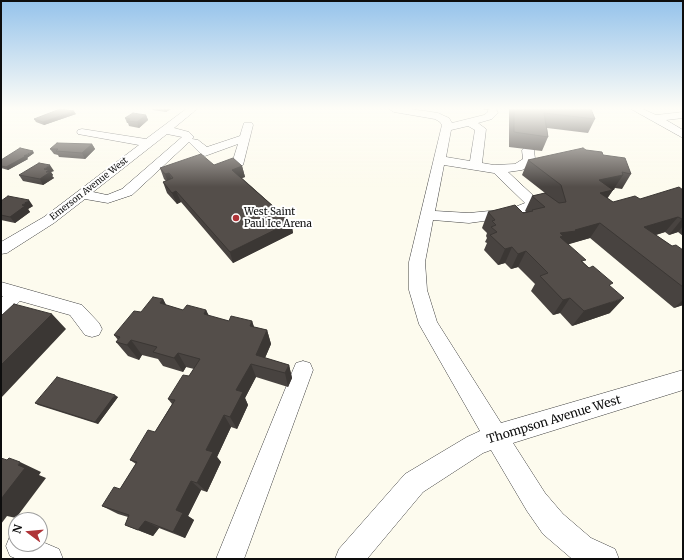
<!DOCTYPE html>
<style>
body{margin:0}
#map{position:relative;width:684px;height:560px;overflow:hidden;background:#fdfbee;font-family:Merriweather,serif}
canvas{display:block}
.frame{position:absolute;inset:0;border:2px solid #0d0d0d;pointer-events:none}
.north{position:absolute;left:8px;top:512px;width:40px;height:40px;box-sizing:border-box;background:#fff;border:1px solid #9e9e9e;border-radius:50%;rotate:286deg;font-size:11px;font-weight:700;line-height:16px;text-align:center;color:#0d0d0d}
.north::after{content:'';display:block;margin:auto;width:14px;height:18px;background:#af3337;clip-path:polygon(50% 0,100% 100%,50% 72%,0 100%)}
</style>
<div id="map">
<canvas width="684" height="560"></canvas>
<div class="frame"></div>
<div class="north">N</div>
</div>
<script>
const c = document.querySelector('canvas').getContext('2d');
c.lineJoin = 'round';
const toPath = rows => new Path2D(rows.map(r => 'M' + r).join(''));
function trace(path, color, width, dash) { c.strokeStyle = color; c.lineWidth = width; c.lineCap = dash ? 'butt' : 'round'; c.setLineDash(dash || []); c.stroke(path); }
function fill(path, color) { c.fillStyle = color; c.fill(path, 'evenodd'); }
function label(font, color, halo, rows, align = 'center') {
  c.font = font + ' Merriweather,serif'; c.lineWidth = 4; c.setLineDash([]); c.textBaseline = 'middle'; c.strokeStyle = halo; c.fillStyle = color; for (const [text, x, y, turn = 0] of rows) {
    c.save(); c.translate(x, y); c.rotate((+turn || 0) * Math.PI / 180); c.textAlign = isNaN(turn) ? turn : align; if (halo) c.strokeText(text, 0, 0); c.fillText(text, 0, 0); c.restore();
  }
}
const minor = toPath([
 [186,109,197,109,174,128,189,132,194,137,192,139,198,140,207,147,240,136,244,123,252,123,253,125,243,165,230,170,226,169,224,166,226,163,233,160,238,144,205,156,201,154,189,142,132,195,108,203,85,199,54,223,7,253,1,254,1,242,44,217,139,145,78,134,77,132,78,130,82,129,146,139,186,109],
 [167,134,182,137,122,189,107,195,93,192,167,134],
 [389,109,411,109,438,113,449,118,452,123,484,115,488,112,488,109,496,109,498,113,492,119,478,123,486,129,482,163,494,165,515,164,523,159,522,150,524,148,532,148,534,150,535,159,530,166,522,170,508,172,539,201,541,204,539,207,513,217,469,223,433,220,425,262,427,290,437,322,501,423,683,370,683,390,513,443,545,493,563,514,591,538,615,549,619,559,571,558,543,534,527,511,491,450,483,453,423,492,367,559,335,559,339,549,405,474,467,437,480,431,419,324,409,290,409,262,442,125,440,122,435,119,394,112,389,109],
 [468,126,475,130,470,161,446,157,451,130,468,126],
 [444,165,494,173,525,203,510,209,469,213,435,211,444,165],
 [631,109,643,109,656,115,683,112,683,118,666,120,683,130,683,138,631,109],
 [1,282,82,305,99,323,102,329,99,335,92,337,85,335,70,315,20,301,7,314,1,316,1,298,3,296,1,296,1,282],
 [303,361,310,363,313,370,244,559,216,559,293,370,296,363,303,361],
 [16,534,16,544,40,544,40,541,59,549,63,559,17,559,10,556,6,546,10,536,16,534]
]);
trace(minor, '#404040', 1);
fill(minor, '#fff');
fill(toPath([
 [152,109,171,109,166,112,153,110],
 [481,109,492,109,487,110],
 [509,109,591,109,595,119,588,133,547,128,548,137,542,151,509,147],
 [76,114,44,125,36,122,34,119],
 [146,115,148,120,139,128,129,126,128,123,127,123,125,118],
 [92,144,95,149,85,159,59,157,58,155,54,154,50,149],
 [586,150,603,155,631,174,622,189,615,188,614,190,613,190,607,198,613,202,640,199,683,190,683,236,678,232,669,235,665,232,656,235,672,246,683,250,683,305,674,308,590,238,568,244,584,263,610,287,610,313,572,326,560,313,553,315,531,291,535,284,518,267,511,269,505,263,498,265,484,250,487,243,485,242,487,238,486,236,487,233,482,228,488,212,526,212,525,211,532,196,545,193,522,175,528,160],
 [34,153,27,158,28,159,8,170,1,168,1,160],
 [214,165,242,166,245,177,242,178,291,222,293,233,233,263,181,202,177,204,167,193,163,182,166,181,164,179,160,168],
 [54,171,51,172,53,175,52,176,54,178,43,185,23,181,19,175],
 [1,201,33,206,28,209,30,212,15,223,1,220],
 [163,299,166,305,183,310,206,310,209,316,229,321,252,321,254,327,267,330,271,344,265,358,289,365,292,378,288,387,256,377,245,398,248,405,237,429,231,427,217,457,221,462,207,492,201,490,188,516,194,520,185,538,159,528,153,536,140,531,125,525,128,517,118,514,102,506,120,489,136,464,130,460,155,432,172,404,168,399,189,376,194,369,186,367,183,372,163,366,158,359,142,355,139,360,128,356,116,342,118,340,114,335,141,312],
 [118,397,98,424,38,405,35,403]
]), '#484340');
fill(toPath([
 [164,109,171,109,166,112],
 [74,111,76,114,44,125,43,122],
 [146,115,148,120,139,128,137,122],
 [92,144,95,149,85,159,82,153],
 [33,151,34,153,27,158,28,159,8,170,6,167],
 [50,165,54,171,51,172,53,175,52,176,54,178,43,185,40,179,44,169],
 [242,166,245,177,235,180,232,170],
 [169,173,173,184,169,185,165,174],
 [623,175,603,205,590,208,599,180],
 [176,191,181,202,177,204,172,193],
 [29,200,33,206,28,209,30,212,15,223,10,217,22,205],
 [678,217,665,232,632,242,644,227],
 [682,219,683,219,683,226,678,232,669,235],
 [291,222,293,233,233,263,230,252],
 [600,223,590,238,556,248,560,233],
 [512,247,505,263,498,265,505,249],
 [526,251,518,267,511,269,518,254],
 [570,298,560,313,553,315,563,300],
 [624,298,610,313,572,326,584,311],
 [163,299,171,314,160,303],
 [683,300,683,305,674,308],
 [206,310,213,325,204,314],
 [52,314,66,329,1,398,1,365],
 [252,321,257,336,250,326],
 [267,330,271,344,261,367,256,355],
 [131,340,142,355,139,360,127,345],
 [178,353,186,367,183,372,174,358],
 [251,364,256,377,245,398,248,405,237,429,230,417,236,390],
 [289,365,292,378,288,387,285,373],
 [115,395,118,397,98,424,95,422],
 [224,415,231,427,217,457,221,462,207,492,197,483,206,450],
 [20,462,41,472,39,475,46,478,16,518,7,516,1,524,1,499,18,465],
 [191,481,201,490,188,516,194,520,185,538,173,532,176,510],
 [145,521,159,528,153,536,138,530]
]), '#3b3734');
const building = toPath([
 [60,109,74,111,43,122,34,119,60,109],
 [514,109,591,109,595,119,544,113,548,137,514,132,514,109],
 [133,113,146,115,137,122,127,121,130,119,125,118,133,113],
 [57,143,92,144,82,153,56,151,58,149,50,149,57,143],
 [20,148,33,151,24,156,26,156,6,167,1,166,1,160,20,148],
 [583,148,586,150,602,152,603,155,625,158,631,174,622,172,623,175,599,180,613,190,600,193,613,202,635,196,640,199,679,187,683,190,683,219,682,219,678,217,644,227,672,246,676,245,683,250,683,287,600,223,575,230,576,231,560,233,563,236,560,237,586,260,581,261,589,268,593,266,613,283,609,285,624,298,584,311,570,298,563,300,540,276,548,273,526,251,518,254,512,247,505,249,490,235,497,232,491,227,496,225,492,221,495,220,488,212,515,205,523,213,533,211,532,210,545,207,532,196,545,193,559,203,566,202,561,185,528,160,583,148],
 [201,154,214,165,233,158,242,166,232,170,291,222,230,252,176,191,172,193,163,182,173,178,169,173,165,174,160,168,201,154],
 [39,163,50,165,44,169,49,170,46,172,50,172,40,179,19,175,39,163],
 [8,196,29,200,22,205,25,206,10,217,1,215,1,201,8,196],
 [153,297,163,299,160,303,183,310,187,305,206,310,204,314,229,321,231,316,252,321,250,326,267,330,256,355,289,365,285,373,251,364,236,390,243,392,230,417,224,415,206,450,213,452,197,483,191,481,176,510,183,513,173,532,145,521,138,530,125,525,129,515,102,506,114,487,120,489,137,462,130,460,148,430,155,432,175,400,168,399,183,375,189,376,200,359,178,353,174,358,153,352,157,347,131,340,127,345,116,342,120,337,114,335,134,311,141,312,153,297],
 [14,304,52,314,1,365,1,316,14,304],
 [57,377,115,395,95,422,35,403,57,377],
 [1,458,7,460,9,458,20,462,18,465,25,468,1,499,1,458]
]);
fill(building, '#544e4a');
trace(building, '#3b3734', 1);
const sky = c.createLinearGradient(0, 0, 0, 187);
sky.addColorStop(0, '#95c3eb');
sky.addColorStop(0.58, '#fefdf7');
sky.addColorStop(1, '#fefdf700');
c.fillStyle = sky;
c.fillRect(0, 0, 684, 187);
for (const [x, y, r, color] of [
 [236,218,4,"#af3337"]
]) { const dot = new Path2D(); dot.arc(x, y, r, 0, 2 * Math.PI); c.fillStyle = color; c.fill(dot); trace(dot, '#fff', 1.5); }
label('9px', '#0d0d0d', '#fff', [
 ["Emerson Avenue West",89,189,-38]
]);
label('10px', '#0d0d0d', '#fff', [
 ["West Saint",244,212],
 ["Paul Ice Arena",244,224]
], 'left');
label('12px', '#0d0d0d', '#fff', [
 ["Thompson Avenue West",554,420,-17]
]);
</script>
